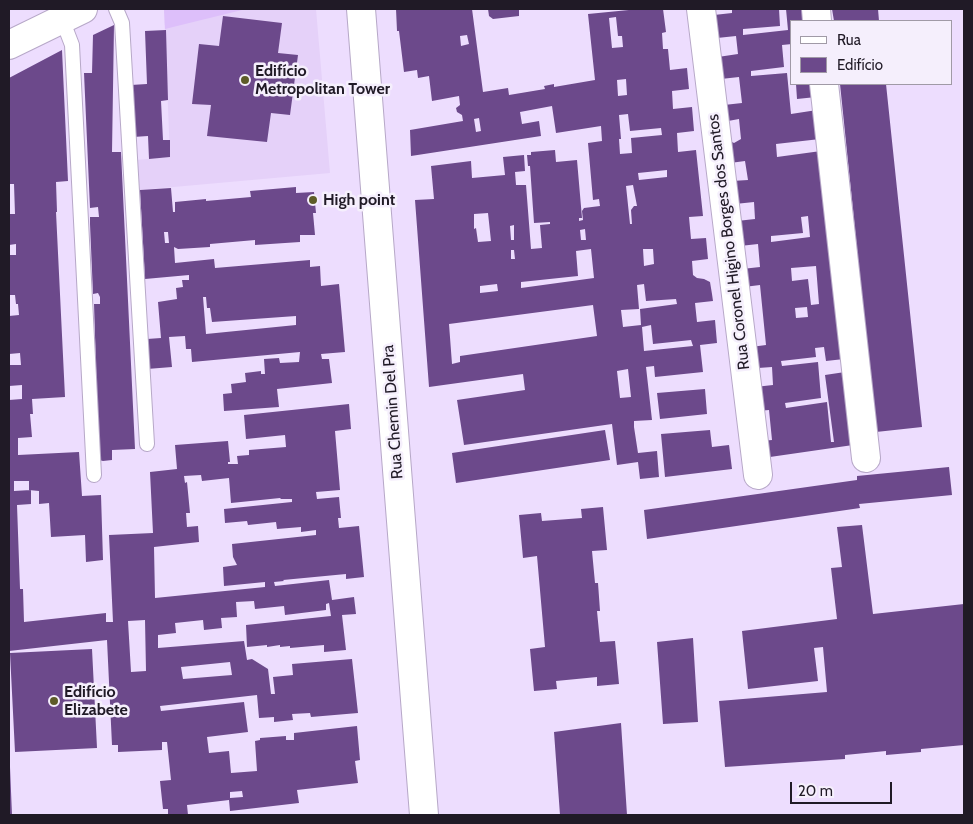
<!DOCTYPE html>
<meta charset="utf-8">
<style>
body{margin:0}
#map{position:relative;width:973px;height:824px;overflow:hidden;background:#edddfe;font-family:Cabin,sans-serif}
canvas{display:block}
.frame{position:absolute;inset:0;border:10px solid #201a26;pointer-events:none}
.legend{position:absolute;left:790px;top:20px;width:162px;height:65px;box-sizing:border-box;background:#f5effc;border:1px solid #a09aa6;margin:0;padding:6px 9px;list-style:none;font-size:15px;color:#201a26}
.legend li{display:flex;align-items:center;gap:10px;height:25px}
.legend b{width:25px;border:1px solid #a09aa6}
.scale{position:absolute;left:790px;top:782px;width:102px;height:22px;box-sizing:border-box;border:2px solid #201a26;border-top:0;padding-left:6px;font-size:15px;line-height:18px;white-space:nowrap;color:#201a26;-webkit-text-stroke:4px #f5effc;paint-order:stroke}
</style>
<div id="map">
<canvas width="973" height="824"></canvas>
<div class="frame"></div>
<ul class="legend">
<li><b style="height:6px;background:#fff"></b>Rua</li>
<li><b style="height:14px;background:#6c498b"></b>Edifício</li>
</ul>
<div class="scale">20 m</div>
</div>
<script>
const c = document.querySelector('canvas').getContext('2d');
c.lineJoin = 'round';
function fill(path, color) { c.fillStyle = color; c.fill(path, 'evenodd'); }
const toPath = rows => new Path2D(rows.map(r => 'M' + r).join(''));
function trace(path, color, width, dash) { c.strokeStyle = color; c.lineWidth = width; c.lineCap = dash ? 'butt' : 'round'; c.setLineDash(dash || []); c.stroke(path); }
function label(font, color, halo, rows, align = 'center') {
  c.font = font + ' Cabin,sans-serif'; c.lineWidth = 5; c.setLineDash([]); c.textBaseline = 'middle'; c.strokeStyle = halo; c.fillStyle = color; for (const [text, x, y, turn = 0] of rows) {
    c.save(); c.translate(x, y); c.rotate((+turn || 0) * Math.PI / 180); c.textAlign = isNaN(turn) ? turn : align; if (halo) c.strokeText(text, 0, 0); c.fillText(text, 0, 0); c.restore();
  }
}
fill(toPath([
 [164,9,316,9,330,173,140,190,136,160,170,157]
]), '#e5d1f9');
fill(toPath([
 [164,9,246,9,165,29]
]), '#ddbffa');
fill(toPath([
 [396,9,472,9,483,92,508,88,509,95,545,89,544,86,554,84,554,87,595,80,588,14,639,9,663,9,666,32,662,33,663,49,668,49,670,70,687,68,689,89,672,91,673,109,692,107,694,131,677,133,678,152,696,150,703,216,689,217,691,239,706,238,708,259,692,261,693,275,697,278,704,279,710,282,712,294,713,301,695,303,697,322,715,320,717,343,700,345,703,372,655,377,654,366,646,367,652,420,634,421,634,427,638,453,657,451,659,477,640,479,638,462,617,465,612,424,464,445,457,400,525,390,523,374,429,387,415,200,434,199,431,166,471,161,472,178,505,175,503,157,524,155,525,171,515,172,516,185,526,185,531,249,542,248,540,225,550,224,550,222,534,223,530,166,528,166,527,155,531,155,531,152,555,150,556,162,577,160,582,218,579,218,579,221,583,220,582,211,584,208,600,206,599,199,593,200,588,143,602,141,601,126,556,133,552,106,520,112,522,124,539,121,541,136,411,156,410,130,463,121,462,115,457,112,456,108,460,105,459,96,432,101,429,76,418,78,417,70,404,72,399,31,397,31],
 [616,17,618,36,622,36,623,47,612,48,609,18],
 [467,35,469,44,461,46,460,36],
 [626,79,627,95,618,96,617,80],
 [628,114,630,131,661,128,662,135,631,138,632,153,620,154,619,139,621,139,619,115],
 [479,118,481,131,476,132,474,119],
 [667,170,667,177,639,180,638,173],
 [633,185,637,206,634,206,631,210,632,224,630,224,626,186],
 [488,213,491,241,478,242,476,228,474,229,474,214],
 [514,225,514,240,511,240,510,226],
 [585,229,586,240,581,240,580,230],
 [591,249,594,278,521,288,521,282,578,276,576,251],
 [643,249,653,249,654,264,644,266],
 [511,250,514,250,515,259,511,259],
 [497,284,498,291,480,293,480,286],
 [644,284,646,301,676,299,677,304,640,309,641,325,623,327,621,310,639,309,637,285],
 [593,305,597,336,460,356,460,362,452,364,449,324],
 [651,325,653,344,691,340,693,346,644,351,642,327],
 [628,369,631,397,620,398,617,371],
 [488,9,523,9,523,10,519,10,519,16,493,19,489,16],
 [732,9,779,9,780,26,743,29,743,35,788,30,786,9,806,9,807,21,792,21,792,44,782,45,784,67,751,71,751,76,787,73,791,114,817,110,820,139,776,144,777,157,821,151,844,359,826,361,824,347,815,348,816,357,781,361,782,366,818,362,821,398,785,403,786,408,827,402,831,442,834,442,825,375,845,372,853,445,763,458,761,441,772,440,769,410,758,411,755,387,773,385,772,367,758,368,751,347,766,345,760,285,744,287,742,269,760,267,758,244,740,246,737,221,755,219,754,202,735,204,732,181,748,180,745,161,730,163,724,105,742,103,739,77,721,79,718,57,738,54,736,36,717,38,714,15,732,13],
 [739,119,741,139,734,143,730,141,728,121],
 [808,216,810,237,771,242,771,236,803,233,801,217],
 [816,266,819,304,811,305,808,279,792,281,791,268],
 [807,307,808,317,796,318,795,308],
 [832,9,878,9,879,21,834,21],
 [223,16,282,23,278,53,298,55,290,115,271,113,267,142,207,136,211,105,192,104,199,44,219,46],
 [114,25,112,152,121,152,135,449,112,450,112,460,103,461,99,460,94,304,100,304,100,297,98,293,93,294,90,224,90,217,99,217,98,207,90,208,84,73,92,73,93,35],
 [166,30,168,100,161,101,163,140,170,140,170,157,149,159,148,136,133,137,131,85,147,84,145,31],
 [62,50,68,181,56,182,57,212,56,212,65,397,32,399,33,414,30,414,32,437,18,438,18,455,79,452,82,496,101,495,103,560,86,562,85,535,51,537,49,503,39,504,39,491,29,490,29,481,14,481,14,491,31,490,31,504,17,505,20,589,23,589,24,622,106,613,106,622,113,622,109,535,153,533,150,472,177,469,175,445,228,441,230,462,228,462,228,464,238,464,237,456,249,455,249,450,286,447,285,435,246,439,244,415,349,404,351,429,335,431,340,490,316,492,317,499,339,497,341,518,338,518,339,528,359,526,364,577,346,579,346,574,283,580,284,581,274,582,275,586,329,580,332,600,354,597,356,614,342,615,346,650,324,652,324,645,290,648,290,646,280,647,280,645,267,647,267,645,247,647,246,625,331,616,329,603,326,604,326,610,285,615,284,606,255,609,254,601,236,602,237,617,221,618,222,628,204,630,203,620,175,623,176,633,158,635,158,648,244,641,247,660,252,659,268,669,271,694,275,694,273,677,293,675,292,664,352,659,358,713,311,717,310,713,292,714,293,720,274,722,274,717,259,718,257,695,160,706,161,711,244,702,248,732,207,737,209,753,229,751,231,773,257,771,255,741,260,740,260,738,286,736,286,740,294,740,294,733,357,726,360,760,355,761,358,783,297,790,299,803,230,811,229,800,187,805,188,815,168,815,168,809,163,809,160,781,171,780,167,742,162,742,162,750,118,752,118,745,112,745,107,640,9,651,9,400,22,399,22,385,9,386,9,365,21,365,20,353,9,354,9,316,19,315,18,304,16,304,15,295,9,295,9,255,16,255,16,244,9,245,9,214,15,214,14,184,9,184,9,78],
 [201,475,202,481,229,478,231,503,280,498,281,499,292,499,292,502,224,509,225,523,247,521,248,525,276,522,277,529,301,527,301,532,316,530,316,535,232,544,233,557,237,565,223,567,224,586,265,582,265,587,155,598,154,547,199,542,198,526,187,527,186,513,190,513,187,482,185,483,184,476],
 [145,620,146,671,131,672,128,621],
 [230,662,232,675,183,679,181,667],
 [242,791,243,797,230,798,230,792],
 [796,84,814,84,816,97,797,99],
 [840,84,886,84,922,427,876,432],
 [296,187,296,193,314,192,316,213,313,213,315,235,300,235,300,242,255,245,255,240,210,244,210,247,178,249,174,247,175,263,214,259,215,268,310,260,310,267,320,266,321,286,339,284,345,352,321,354,322,359,329,359,332,383,277,389,279,407,224,411,223,394,232,393,231,384,246,382,245,373,261,371,261,374,265,374,264,359,279,358,280,363,299,362,300,352,192,362,191,349,186,349,185,336,169,337,172,367,147,369,147,339,161,338,158,302,177,299,176,288,183,287,182,280,189,280,189,275,145,279,140,190,171,188,173,212,175,212,175,202,206,199,206,201,251,197,250,191],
 [164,232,168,232,169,243,165,243],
 [203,297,206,297,207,308,210,308,212,322,296,316,296,325,206,334],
 [705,389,707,414,660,419,657,393],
 [605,430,610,460,456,483,452,453],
 [710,430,712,447,729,445,732,469,665,477,661,434],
 [949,467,952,495,859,504,860,508,647,539,644,510,857,480,857,476],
 [603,507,607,550,592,551,595,583,598,583,600,611,597,611,600,642,615,641,619,684,597,686,597,677,556,681,557,689,534,691,530,649,545,647,537,556,523,558,519,515,541,513,542,521,582,518,581,509],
 [862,525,873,614,964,604,964,745,921,749,921,752,886,755,886,751,845,755,845,759,725,767,719,701,827,692,823,647,814,648,818,681,748,689,742,631,837,619,831,568,842,567,837,527],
 [693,638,698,722,663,724,657,642],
 [92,649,97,748,15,752,10,653],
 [621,723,627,815,560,815,554,732],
 [9,767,10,767,12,815,9,815]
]), '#6c498b');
const service = toPath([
 [116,9,122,23,147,444],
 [62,19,72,45,94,475]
]);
const minor = toPath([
 [701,9,758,475],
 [816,9,817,21],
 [824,84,866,458]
]);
const tertiary = toPath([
 [361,9,424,815],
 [9,45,83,9]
]);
trace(service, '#b7a8c8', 16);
trace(minor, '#b7a8c8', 30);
trace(tertiary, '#b7a8c8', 30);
trace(service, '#fff', 14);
trace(minor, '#fff', 28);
trace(tertiary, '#fff', 28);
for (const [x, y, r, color] of [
 [245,80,5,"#5d5b28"],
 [313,200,5,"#5d5b28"],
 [54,701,5,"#5d5b28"]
]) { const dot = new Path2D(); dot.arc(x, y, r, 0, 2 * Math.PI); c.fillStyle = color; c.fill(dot); trace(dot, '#f5effc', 2); }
label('bold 16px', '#201a26', '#f5effc', [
 ["Edifício",255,71],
 ["Metropolitan Tower",255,89],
 ["High point",323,200],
 ["Edifício",64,692],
 ["Elizabete",64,710]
], 'left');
label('16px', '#201a26', '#f5effc', [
 ["Rua Coronel Higino Borges dos Santos",729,242,-97],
 ["Rua Chemin Del Pra",393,412,-94]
]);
</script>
